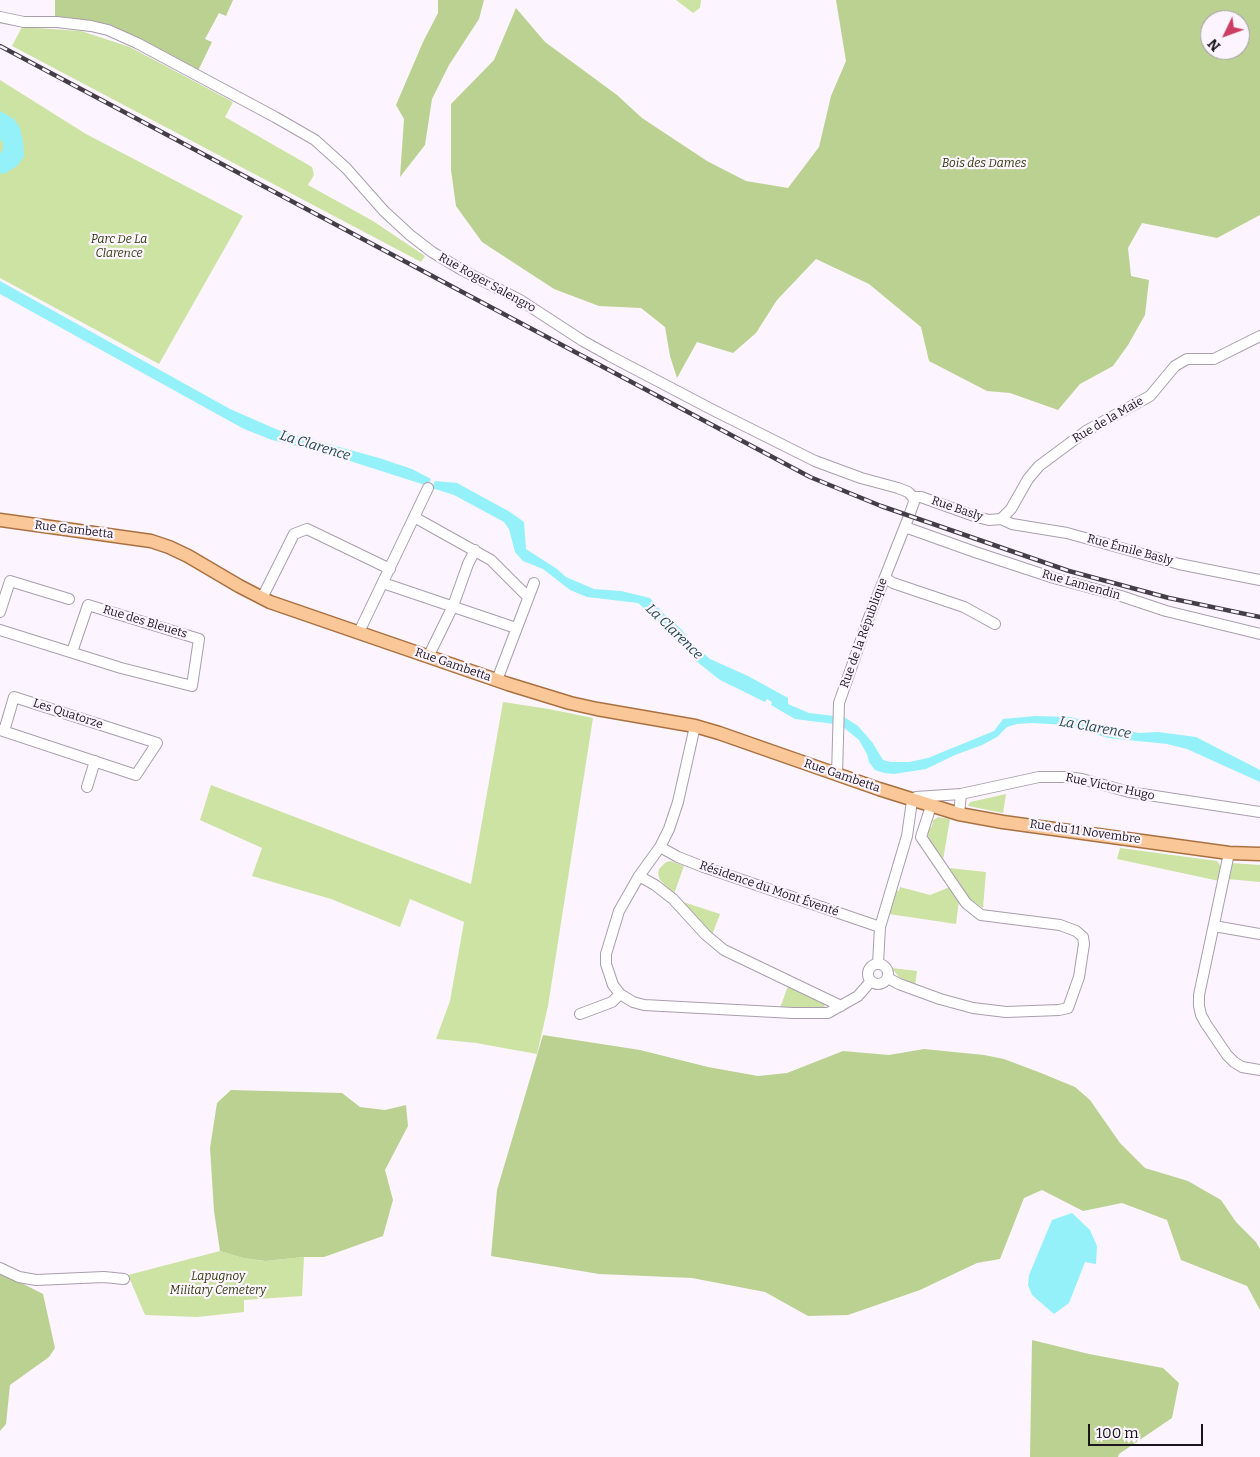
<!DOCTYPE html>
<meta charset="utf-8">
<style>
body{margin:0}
#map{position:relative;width:1260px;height:1457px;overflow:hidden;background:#fcf4ff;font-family:Bitter,serif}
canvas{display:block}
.north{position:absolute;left:1200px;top:10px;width:50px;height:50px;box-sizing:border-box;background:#fcf4ff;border:1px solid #a29ba4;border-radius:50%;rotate:228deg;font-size:14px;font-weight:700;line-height:20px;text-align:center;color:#1a161c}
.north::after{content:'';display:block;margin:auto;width:18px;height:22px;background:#cc3d61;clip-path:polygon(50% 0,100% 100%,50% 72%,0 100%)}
.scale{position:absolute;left:1088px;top:1424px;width:115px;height:22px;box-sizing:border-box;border:2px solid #1a161c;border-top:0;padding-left:6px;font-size:15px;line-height:18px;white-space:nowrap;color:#1a161c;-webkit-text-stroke:4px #fcf4ff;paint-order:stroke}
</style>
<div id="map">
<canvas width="1260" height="1457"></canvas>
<div class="north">N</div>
<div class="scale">100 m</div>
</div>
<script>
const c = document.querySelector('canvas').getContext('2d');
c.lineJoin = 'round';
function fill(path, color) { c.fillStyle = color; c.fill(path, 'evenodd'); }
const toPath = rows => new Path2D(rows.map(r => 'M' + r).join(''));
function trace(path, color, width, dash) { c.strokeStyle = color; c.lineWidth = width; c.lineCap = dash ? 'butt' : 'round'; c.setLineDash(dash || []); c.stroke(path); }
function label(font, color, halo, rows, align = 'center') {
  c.font = font + ' Bitter,serif'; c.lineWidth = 4.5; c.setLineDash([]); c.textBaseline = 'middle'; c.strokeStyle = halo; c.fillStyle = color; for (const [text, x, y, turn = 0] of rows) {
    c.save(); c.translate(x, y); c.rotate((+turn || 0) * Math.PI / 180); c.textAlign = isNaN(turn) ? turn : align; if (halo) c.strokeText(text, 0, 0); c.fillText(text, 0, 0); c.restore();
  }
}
fill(toPath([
 [676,0,701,0,700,8,693,13],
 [22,27,81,31,130,47,233,102,225,117,312,167,314,175,308,185,373,221,425,256,421,262,12,46],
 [0,80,86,134,243,216,159,364,0,278],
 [503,702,549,709,593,718,548,1006,537,1054,476,1043,436,1039,450,1001,464,922,410,899,400,927,331,899,252,876,262,848,200,820,211,785,471,884],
 [1006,794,1003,813,968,806,970,802],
 [938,817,950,819,943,860,930,841,927,833,928,827,931,828,933,822,932,821],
 [1120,848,1217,861,1222,868,1219,881,1117,859],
 [671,861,684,866,674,894,660,880,658,874,659,869,666,862],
 [1231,863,1260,865,1260,882,1227,879],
 [949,868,986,872,983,908,970,899],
 [900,887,930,895,950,887,959,901,956,924,889,914,895,890,899,891],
 [680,901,720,914,712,935],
 [892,968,917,971,915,986,899,977],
 [788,986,824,1003,825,1008,780,1008],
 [220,1251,243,1258,264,1261,304,1257,302,1296,244,1300,244,1312,197,1317,145,1315,128,1275]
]), '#cde3a4');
fill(toPath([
 [55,0,233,0,226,16,219,13,205,39,212,42,196,75,137,43,55,18],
 [438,0,484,0,479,19,449,65,432,99,425,145,400,177,404,119,396,105,423,42,438,13],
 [836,0,1260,0,1260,215,1217,238,1142,223,1128,248,1131,276,1149,280,1145,315,1128,345,1113,366,1080,384,1058,410,1010,393,987,391,929,361,921,327,869,284,816,259,777,300,756,333,733,353,697,342,677,378,670,356,665,327,641,308,599,306,554,289,482,242,456,206,451,170,451,104,494,60,516,8,545,42,617,95,642,118,707,161,746,181,788,188,819,147,831,96,846,61],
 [1210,20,1240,20,1240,50,1210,50],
 [543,1035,640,1050,708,1067,758,1076,787,1073,843,1051,889,1055,924,1049,984,1055,1004,1059,1041,1073,1075,1087,1090,1100,1120,1143,1145,1168,1188,1181,1221,1200,1236,1222,1256,1242,1260,1249,1260,1310,1247,1286,1181,1260,1167,1220,1122,1203,1083,1211,1042,1190,1024,1198,1000,1259,977,1263,920,1290,848,1315,808,1316,765,1292,692,1278,599,1274,491,1256,497,1190],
 [231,1090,342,1093,360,1107,385,1110,406,1105,408,1126,385,1170,393,1200,383,1236,324,1257,304,1257,265,1261,243,1258,220,1251,214,1211,210,1148,217,1103],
 [0,1272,43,1294,55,1348,49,1357,10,1385,6,1424,0,1431],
 [1032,1340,1089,1354,1163,1368,1179,1383,1172,1418,1119,1454,1118,1457,1030,1457]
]), '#bbd191');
fill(toPath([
 [0,111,14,119,20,128,23,142,24,156,18,165,6,173,0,174,0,154,3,149,3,143,0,139],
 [0,281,230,409,278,430,379,458,412,469,431,479,428,486,328,454,272,440,244,429,0,294],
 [435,481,457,483,510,512,524,522,526,549,557,569,566,577,594,589,621,591,650,598,662,612,681,629,695,646,710,659,748,676,788,698,788,704,809,713,835,716,835,724,795,719,771,705,772,702,767,699,765,702,720,680,696,661,668,633,664,626,638,603,587,597,570,590,543,569,523,561,515,552,509,529,504,522,454,495,432,488],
 [841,715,858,726,872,742,883,760,891,762,909,762,928,758,994,731,1003,719,1035,716,1071,717,1102,726,1139,733,1158,732,1196,737,1260,770,1260,782,1187,749,1167,744,1108,738,1066,725,1032,723,1017,724,1007,727,997,737,982,745,955,755,926,769,894,774,884,773,875,770,869,762,867,754,859,740,843,727],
 [1072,1213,1090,1230,1097,1246,1096,1264,1085,1262,1069,1303,1054,1314,1032,1295,1028,1285,1029,1275,1052,1220]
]), '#95f1f9');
const minor = toPath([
 [0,17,24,22,57,22,91,26,108,30,137,43,275,117,315,140,346,168,384,211,410,235,432,252,462,270,520,300,583,341,610,356,713,410,815,461,861,478,898,488,908,492,913,497],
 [913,497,921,497,977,517,989,520,1001,519,1011,509,1028,479,1039,466,1086,431,1150,396,1175,366,1187,359,1214,359,1260,336],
 [414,517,491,560,528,597],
 [1001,519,1012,524,1067,533,1179,564,1260,580],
 [905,527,975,552,1054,578,1121,596,1166,611,1260,634],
 [885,578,893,583,964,607,995,624],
 [383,583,516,628],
 [262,598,294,534,307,529,390,569],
 [0,612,10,581,69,599],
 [0,630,121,668,192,686,199,639,88,605,72,652],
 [359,632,428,488],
 [430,657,431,651,453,606,468,564,475,550],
 [497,680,534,583],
 [695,726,678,802,669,829,660,847,639,876,619,911,606,954,606,964,613,985,620,994,633,1002,644,1005,793,1013,828,1013,858,996,871,981],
 [0,730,136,775,157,743,14,697,4,731],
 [837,775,839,703,868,620,909,516,914,502,913,497],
 [87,787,95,761],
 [959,814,961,794],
 [921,837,931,806],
 [660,847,678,857,701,866,880,927],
 [1229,853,1199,995,1199,1006,1201,1015,1206,1024,1227,1055,1234,1062,1242,1067,1260,1070],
 [639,876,655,885,673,899,706,935,724,950,841,1006],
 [1214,926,1260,934],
 [878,964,880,927,907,836,912,801,916,797,961,794,1039,777,1066,777,1082,779,1129,792,1260,812],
 '868 974a10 10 0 1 1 20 0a10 10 0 1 1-20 0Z',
 [888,978,899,984,940,999,973,1008,1006,1012,1059,1010,1068,1008,1079,977,1084,944,1083,937,1076,931,1060,925,981,915,966,903,921,837],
 [580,1014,612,1002,620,994],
 [0,1268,19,1277,36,1280,104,1277,124,1279]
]);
const major = toPath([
 [0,520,151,541,169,547,188,556,239,586,270,602,508,684,570,703,597,709,695,726,719,733,879,789,959,814,1003,822,1229,853,1260,854]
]);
trace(minor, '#a99eae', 12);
trace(major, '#aa7140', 15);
trace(minor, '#fff', 10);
trace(major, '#fac798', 12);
const rail = toPath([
 [0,46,810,477,881,506,1069,571,1169,598,1260,617]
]);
trace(rail, '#443f46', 4.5);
trace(rail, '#fcf4ff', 2.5, [8]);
label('italic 12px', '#2e3b0b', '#fcf4ff', [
 ["Bois des Dames",984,164],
 ["Parc De La",119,240],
 ["Clarence",119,254],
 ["Lapugnoy",218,1277],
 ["Military Cemetery",218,1291]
]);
label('12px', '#1a161c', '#fcf4ff', [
 ["Rue Roger Salengro",487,283,29],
 ["Rue de la Maie",1108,420,-30],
 ["Rue Basly",957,509,19],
 ["Rue Gambetta",74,530,7],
 ["Rue Émile Basly",1130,550,15],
 ["Rue Lamendin",1081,585,16],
 ["Rue des Bleuets",145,622,17],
 ["Rue de la République",864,633,-70],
 ["Rue Gambetta",453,665,19],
 ["Les Quatorze",68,714,18],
 ["Rue Gambetta",842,776,19],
 ["Rue Victor Hugo",1110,787,12],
 ["Rue du 11 Novembre",1085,832,8],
 ["Résidence du Mont Éventé",769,889,19]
]);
label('italic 14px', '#214b4f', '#fcf4ff', [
 ["La Clarence",315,446,17],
 ["La Clarence",674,632,44],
 ["La Clarence",1095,728,10]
]);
</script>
